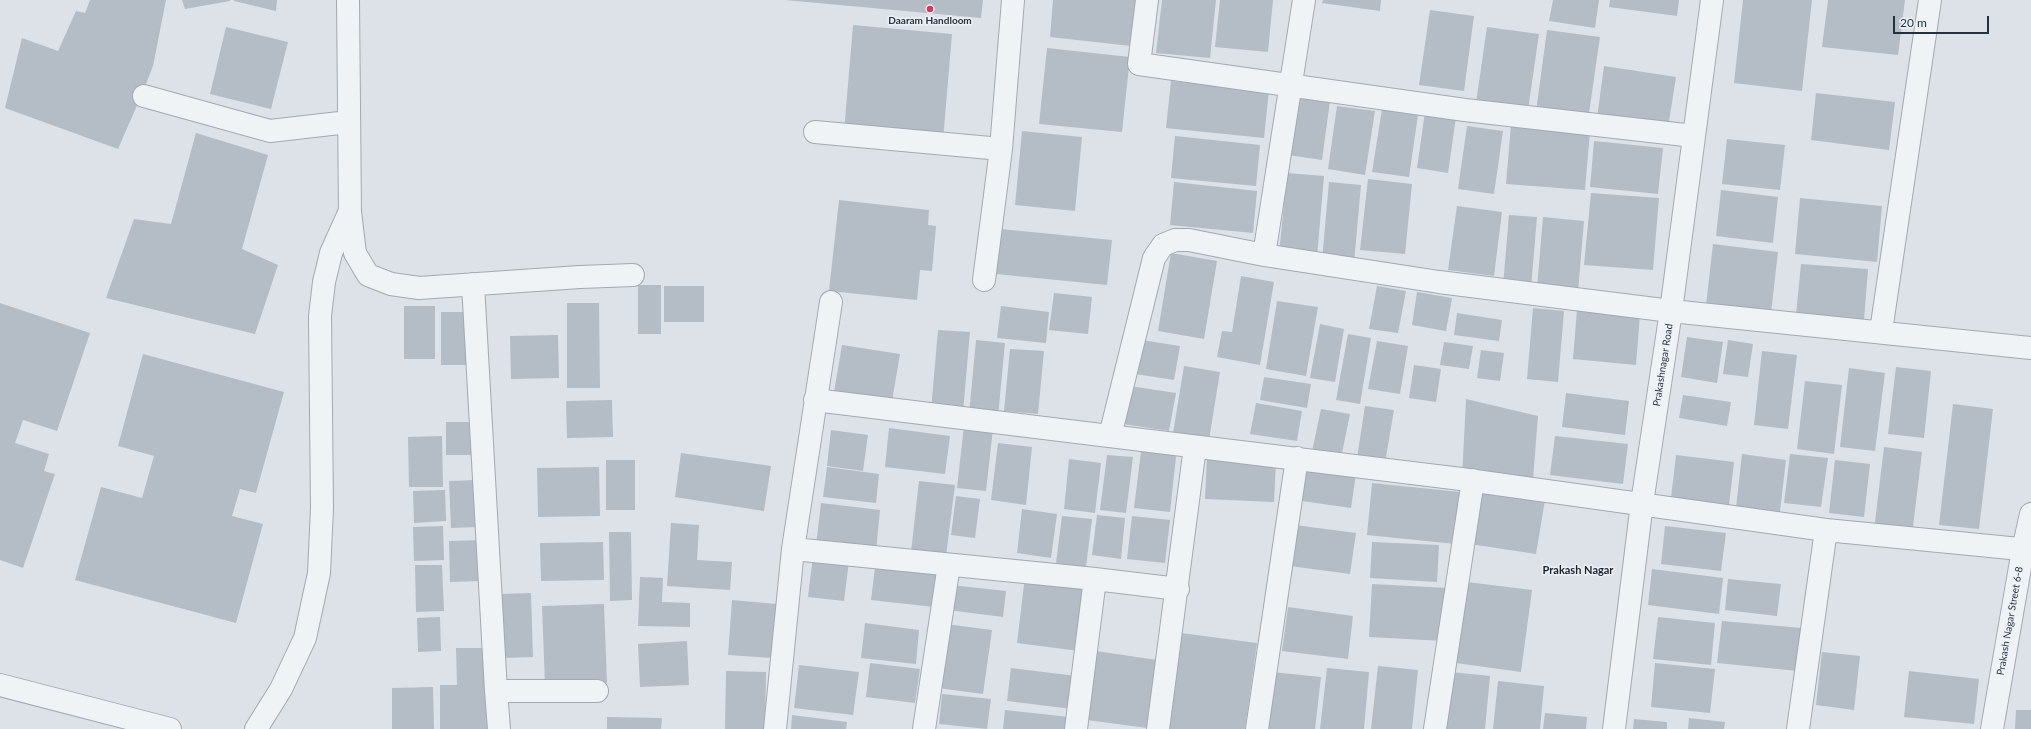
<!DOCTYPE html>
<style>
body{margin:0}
#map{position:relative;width:2031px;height:729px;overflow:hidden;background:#dde2e8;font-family:Lato,sans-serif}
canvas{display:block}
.scale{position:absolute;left:1893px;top:16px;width:96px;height:18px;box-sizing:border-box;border:2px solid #253140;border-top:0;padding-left:5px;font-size:12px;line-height:14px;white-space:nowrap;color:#253140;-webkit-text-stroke:3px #edf1f6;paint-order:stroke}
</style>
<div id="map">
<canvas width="2031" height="729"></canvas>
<div class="scale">20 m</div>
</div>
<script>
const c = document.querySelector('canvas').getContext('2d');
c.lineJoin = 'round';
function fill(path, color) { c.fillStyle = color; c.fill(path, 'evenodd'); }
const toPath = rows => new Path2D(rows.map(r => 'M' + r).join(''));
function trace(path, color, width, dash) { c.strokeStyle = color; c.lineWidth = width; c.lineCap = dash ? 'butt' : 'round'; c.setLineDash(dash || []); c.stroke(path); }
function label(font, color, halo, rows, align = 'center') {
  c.font = font + ' Lato,sans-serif'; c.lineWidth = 3; c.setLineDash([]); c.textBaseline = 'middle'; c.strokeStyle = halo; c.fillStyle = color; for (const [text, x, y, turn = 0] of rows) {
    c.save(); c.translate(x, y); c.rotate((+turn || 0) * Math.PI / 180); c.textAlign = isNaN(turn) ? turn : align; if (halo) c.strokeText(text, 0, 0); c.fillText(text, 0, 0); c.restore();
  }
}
fill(toPath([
 [90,0,166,0,153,66,142,94,118,149,5,108,22,38,58,51,76,11,85,13],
 [182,0,230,0,230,1,185,9],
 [234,0,277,0,276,11,234,1],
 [785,0,983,0,981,18],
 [1053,0,1136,0,1131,46,1050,37],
 [1162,0,1216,0,1210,58,1156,53],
 [1220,0,1273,0,1268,52,1215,47],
 [1323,0,1381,0,1380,11,1322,3],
 [1553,0,1599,0,1595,28,1549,21],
 [1610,0,1679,0,1677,16,1609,7],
 [1743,0,1812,0,1802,91,1734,83],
 [1828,0,1905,0,1898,55,1822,47],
 [1430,10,1474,16,1464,91,1419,85],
 [853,25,952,34,943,140,844,132],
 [226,27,288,42,271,109,210,94],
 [1487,27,1539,34,1528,110,1476,103],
 [1547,30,1600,37,1588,120,1536,112],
 [1047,48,1130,57,1122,132,1039,124],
 [1604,66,1676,77,1668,128,1597,118],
 [1171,81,1269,90,1264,138,1166,128],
 [1816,93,1895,102,1889,150,1811,140],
 [1297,97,1330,101,1322,160,1288,155],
 [1383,103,1419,108,1409,177,1372,172],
 [1337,106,1375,111,1365,175,1328,169],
 [1425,112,1456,117,1448,173,1417,168],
 [1511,125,1590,132,1585,190,1506,184],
 [1467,126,1503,131,1494,194,1458,189],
 [1022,131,1082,137,1075,211,1015,205],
 [196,133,268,155,242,249,278,265,255,334,106,298,134,219,171,224],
 [1175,136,1260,145,1256,186,1171,178],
 [1727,139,1785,145,1780,190,1722,184],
 [1594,141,1663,148,1658,194,1590,187],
 [1287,173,1324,176,1317,257,1279,254],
 [1368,179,1412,184,1405,254,1360,250],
 [1174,182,1257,191,1253,233,1170,225],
 [1329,182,1361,185,1354,263,1322,260],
 [1721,190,1778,197,1773,243,1716,236],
 [1591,193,1659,198,1653,270,1584,265],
 [1800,198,1882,206,1877,262,1795,254],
 [839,200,929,210,928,225,936,226,932,271,920,270,917,300,829,291],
 [1457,206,1502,212,1494,276,1448,270],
 [1509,215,1537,217,1531,288,1503,286],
 [1543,217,1584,221,1578,292,1537,288],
 [1001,229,1112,240,1107,285,996,274],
 [1713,244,1778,252,1771,313,1706,305],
 [1171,253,1217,261,1204,339,1158,331],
 [1801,264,1868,269,1864,320,1796,314],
 [1241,276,1274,282,1260,365,1217,357,1222,331,1232,332],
 [638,285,661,285,661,334,638,334],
 [664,286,704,286,704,322,664,322],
 [1377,286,1406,291,1398,333,1369,329],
 [1417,292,1452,298,1446,331,1412,325],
 [1054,293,1092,297,1088,334,1049,330],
 [1277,301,1318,307,1306,376,1266,369],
 [0,303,90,333,57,431,23,420,15,443,49,454,44,471,55,474,23,568,0,560],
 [567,303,599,303,600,388,567,388],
 [404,306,435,306,435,359,404,359],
 [1001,306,1049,312,1046,343,997,338],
 [1533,308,1564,311,1558,382,1527,379],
 [1577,310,1640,315,1636,365,1573,359],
 [441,312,468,312,468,365,441,365],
 [1457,313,1502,320,1499,341,1454,335],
 [1320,324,1344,329,1335,382,1310,378],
 [938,330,970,332,963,412,931,410],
 [1348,334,1371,338,1360,404,1336,400],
 [558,335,559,378,511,379,510,336],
 [1687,337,1723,342,1717,383,1681,377],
 [1135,339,1180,346,1174,380,1129,373],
 [976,340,1005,343,998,417,969,414],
 [1728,340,1753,344,1748,377,1723,374],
 [1377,341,1408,346,1400,394,1368,389],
 [1444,342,1473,346,1469,369,1440,365],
 [842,345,900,354,892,401,834,392],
 [1010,349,1044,351,1038,414,1004,411],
 [1481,350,1504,353,1500,381,1477,378],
 [1762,351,1797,355,1788,429,1754,425],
 [143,354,284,392,256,493,240,489,232,516,263,524,236,623,75,580,101,487,142,498,154,456,118,446],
 [1414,365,1441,369,1436,402,1409,398],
 [1184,366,1220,372,1208,446,1172,439],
 [1896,367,1931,371,1924,438,1888,434],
 [1849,368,1885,373,1875,451,1840,447],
 [1264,377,1311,384,1307,408,1260,400],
 [1805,381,1842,385,1834,454,1797,449],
 [1123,385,1176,393,1169,431,1117,423],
 [1566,393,1629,401,1625,435,1562,427],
 [1683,395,1731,402,1727,426,1679,418],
 [1466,399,1538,416,1533,479,1462,478],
 [612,400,613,437,567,438,566,401],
 [1256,403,1302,411,1297,441,1250,434],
 [1953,404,1993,409,1979,529,1939,525],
 [1365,406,1394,410,1385,463,1357,458],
 [1321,409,1350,414,1340,463,1311,456],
 [446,422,473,422,473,455,446,455],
 [964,426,993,429,986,491,957,488],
 [889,428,950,436,945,474,885,467],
 [831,430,868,435,863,471,827,466],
 [442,436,443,487,409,487,408,437],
 [1555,436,1628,444,1623,484,1550,475],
 [998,443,1032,447,1026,505,991,500],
 [1142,444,1177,448,1170,512,1134,508],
 [1884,447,1922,452,1912,535,1874,530],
 [681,453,771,466,764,511,675,497],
 [1742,454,1786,460,1780,512,1736,508],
 [1790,454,1828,458,1821,507,1784,503],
 [1107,455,1133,457,1126,513,1100,510],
 [1676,455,1734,462,1729,505,1671,498],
 [1207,457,1276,461,1274,502,1205,499],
 [1069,459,1101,463,1095,513,1064,509],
 [606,460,635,460,635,510,606,510],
 [1835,460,1870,464,1864,517,1829,513],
 [599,467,600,516,538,517,537,468],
 [827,467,879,474,876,503,823,497],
 [1307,468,1356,474,1351,508,1302,501],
 [477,480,478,527,451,528,449,481],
 [919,481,955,485,946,556,911,552],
 [1372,483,1460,492,1455,544,1367,535],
 [445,490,446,521,414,523,413,491],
 [1478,490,1545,500,1536,554,1470,544],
 [956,496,980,499,975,538,951,535],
 [821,503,880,510,876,551,816,545],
 [1022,509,1057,514,1051,558,1017,553],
 [1097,515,1125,518,1121,559,1092,555],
 [1062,516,1092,519,1085,575,1055,571],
 [1132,516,1170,520,1165,563,1127,559],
 [671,523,699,525,697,560,732,562,730,590,667,586],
 [1295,525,1356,533,1350,574,1290,566],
 [443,526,444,560,414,561,413,527],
 [1665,526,1726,533,1721,571,1661,564],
 [609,532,631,532,632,600,610,601],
 [480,540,481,581,450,582,449,541],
 [603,542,604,580,541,581,540,543],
 [1372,542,1439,545,1437,582,1370,578],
 [813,556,849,561,844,601,808,597],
 [415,565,442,565,444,611,416,612],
 [875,568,938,575,934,607,871,600],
 [1652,569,1723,578,1719,614,1648,605],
 [1025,576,1087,583,1079,651,1017,643],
 [640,577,663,578,662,602,690,603,690,627,638,626],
 [1728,579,1781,584,1777,616,1725,610],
 [1467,582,1532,590,1521,672,1456,663],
 [1372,584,1447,588,1444,641,1369,637],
 [951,585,1006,591,1003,617,948,610],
 [531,593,533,657,502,658,501,594],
 [732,600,776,604,772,658,728,655],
 [604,604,607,683,545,685,542,606],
 [1288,607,1353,616,1348,659,1282,651],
 [440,617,441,651,418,652,417,618],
 [1658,617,1715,623,1711,665,1653,659],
 [1722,621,1802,628,1798,671,1717,663],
 [865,623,919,630,916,664,861,658],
 [946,624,992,630,983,694,938,688],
 [1181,633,1257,643,1245,729,1168,729],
 [687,641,689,685,640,687,638,644],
 [456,648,485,648,487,729,440,729,440,685,457,685],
 [1096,651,1157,660,1147,728,1087,720],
 [1822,652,1860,656,1854,710,1816,705],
 [870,663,920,669,915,703,866,697],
 [1655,663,1715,669,1710,713,1651,707],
 [799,665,859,672,853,715,794,708],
 [1378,666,1418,670,1412,729,1371,729],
 [1011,668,1076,676,1072,709,1007,701],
 [1327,668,1369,672,1364,729,1320,729],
 [726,671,766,672,765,729,725,729],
 [1909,671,1979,679,1974,724,1904,717],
 [1272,672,1321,677,1315,729,1267,729],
 [1451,672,1490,676,1485,729,1446,729],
 [1498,681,1544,686,1540,729,1493,729],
 [433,687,434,729,392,729,392,688],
 [942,694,991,699,987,729,939,724],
 [1005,710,1069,717,1068,729,1003,729],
 [2016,710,2031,710,2031,729,2015,729],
 [1545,713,1587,717,1586,729,1543,729],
 [792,715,847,722,846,729,791,729],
 [607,717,662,718,661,729,607,729],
 [1689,718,1725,722,1724,729,1688,729],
 [1634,719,1667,722,1667,729,1633,729]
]), '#b4bcc6');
const minor = toPath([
 [348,0,350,212,355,253,368,275,391,284,419,288,580,277,633,275],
 [1147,0,1139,64,1465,110,1694,136],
 [144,96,270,131,348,122],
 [815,132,1001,149],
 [1264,255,1304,0],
 [984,280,1001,149,1013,0],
 [473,284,496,691],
 [1881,331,1930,0],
 [815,400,1461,479,1826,530,2031,550],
 [1110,436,1154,258,1163,245,1175,240,1189,240,1264,255,1439,282,1671,311,2031,348],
 [793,549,1095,579,1178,589],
 [0,685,170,729],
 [256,729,281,689,305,638,319,573,322,508,320,316,324,282,331,253,349,213],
 [499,729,496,691,597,691],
 [775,729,793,549,831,302],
 [924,729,949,565],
 [1076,729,1095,579],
 [1158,729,1195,447],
 [1257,729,1297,458],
 [1435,729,1473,480],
 [1614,729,1642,503,1671,311,1712,0],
 [1798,729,1826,530]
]);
const tertiary = toPath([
 [1992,729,2023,550,2031,514]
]);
trace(minor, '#a2a9b2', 24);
trace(tertiary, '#a2a9b2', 24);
trace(minor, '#f0f3f6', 22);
trace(tertiary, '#f0f3f6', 22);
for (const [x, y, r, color] of [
 [930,9,4,"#d93658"]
]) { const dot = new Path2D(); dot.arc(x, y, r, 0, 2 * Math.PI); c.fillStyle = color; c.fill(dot); trace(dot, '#edf1f6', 1.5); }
label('bold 10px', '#253140', '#edf1f6', [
 ["Daaram Handloom",930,21]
]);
label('10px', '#253140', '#edf1f6', [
 ["Prakashnagar Road",1663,365,-81],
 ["Prakash Nagar Street 6-8",2010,621,-80]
]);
label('bold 11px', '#182231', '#edf1f6', [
 ["Prakash Nagar",1578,570]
]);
</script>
